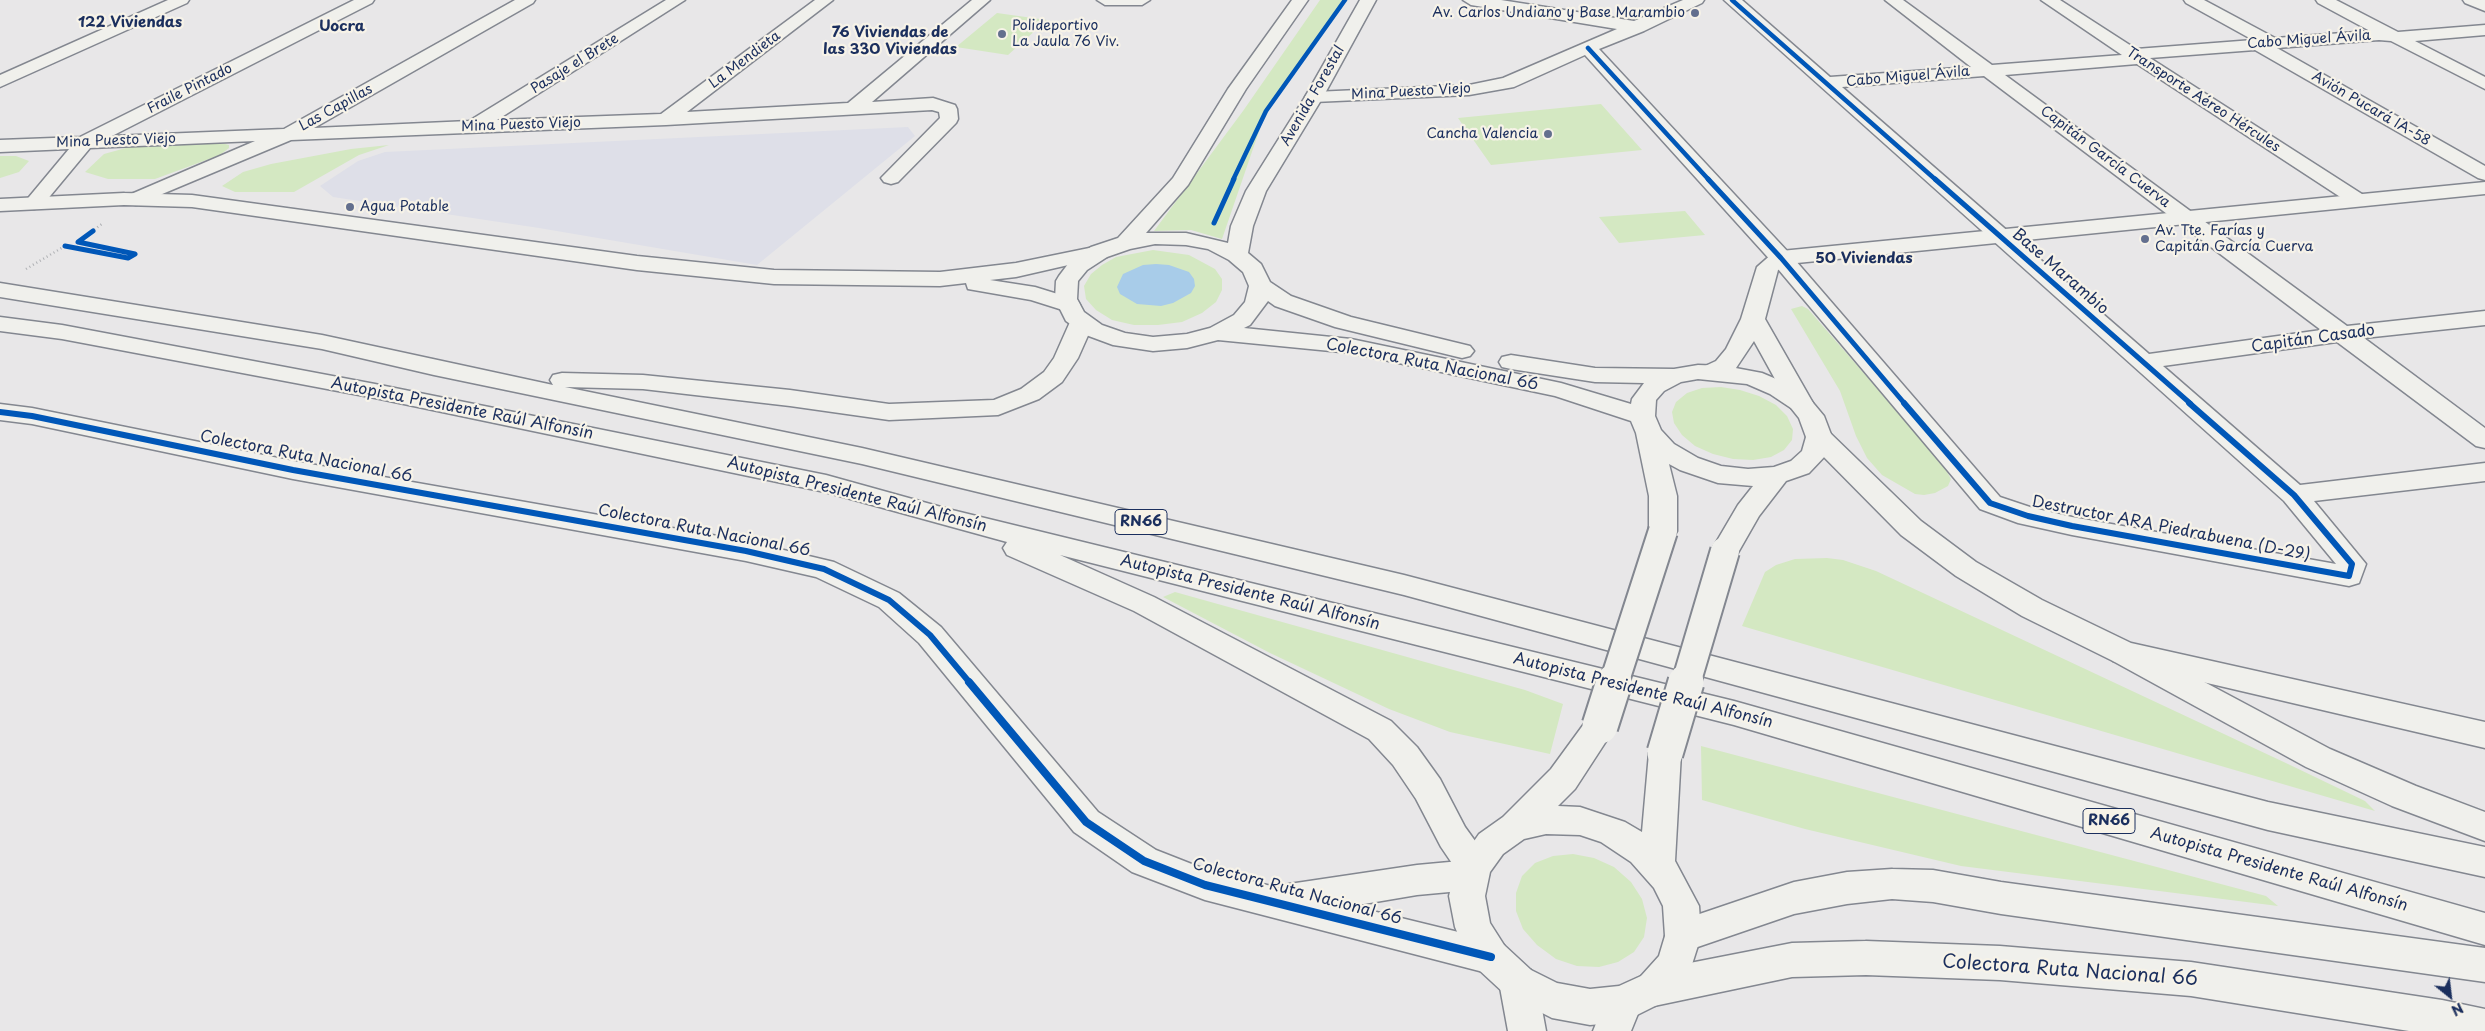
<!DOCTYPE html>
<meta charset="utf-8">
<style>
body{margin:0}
#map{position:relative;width:2485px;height:1031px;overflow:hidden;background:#e8e7e8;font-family:"Playpen Sans",sans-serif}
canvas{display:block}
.north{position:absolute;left:2425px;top:971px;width:50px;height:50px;-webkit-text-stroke:4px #f7f3e8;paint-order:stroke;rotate:151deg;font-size:14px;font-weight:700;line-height:20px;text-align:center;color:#1b2f5e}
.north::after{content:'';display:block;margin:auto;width:18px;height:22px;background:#1b2f5e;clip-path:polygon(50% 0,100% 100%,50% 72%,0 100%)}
</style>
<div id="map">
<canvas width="2485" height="1031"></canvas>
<div class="north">N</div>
</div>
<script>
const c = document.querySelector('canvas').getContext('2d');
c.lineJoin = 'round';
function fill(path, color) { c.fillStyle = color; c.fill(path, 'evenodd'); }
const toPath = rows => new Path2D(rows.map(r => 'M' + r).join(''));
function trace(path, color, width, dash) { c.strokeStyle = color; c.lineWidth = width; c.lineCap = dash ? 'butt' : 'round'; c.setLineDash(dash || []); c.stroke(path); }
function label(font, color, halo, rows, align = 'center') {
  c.font = font + ' "Playpen Sans",sans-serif'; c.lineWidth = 4.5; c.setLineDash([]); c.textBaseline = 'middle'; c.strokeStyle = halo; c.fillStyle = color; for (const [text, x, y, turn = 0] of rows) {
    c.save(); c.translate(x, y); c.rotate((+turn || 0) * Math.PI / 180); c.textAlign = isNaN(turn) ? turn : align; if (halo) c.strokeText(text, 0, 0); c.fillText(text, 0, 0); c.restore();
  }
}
fill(toPath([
 [908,127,915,136,757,265,539,228,333,197,320,186,358,161,385,152]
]), '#dedfe8');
fill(toPath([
 [1320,0,1343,0,1265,114,1222,239,1191,230,1154,231,1243,111],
 [997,13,1047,20,1008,55,956,47],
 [1601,104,1642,150,1491,165,1458,118],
 [199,143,225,144,229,145,229,148,220,155,155,179,108,179,85,172,104,154,133,146],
 [389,145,359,155,294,192,235,192,222,186,243,172,271,164,351,149],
 [0,156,16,156,29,161,19,172,0,178],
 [1685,211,1705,235,1619,243,1599,217],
 [1153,250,1189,255,1215,269,1222,279,1222,290,1216,302,1202,313,1182,322,1158,325,1134,325,1112,320,1096,310,1086,299,1084,286,1091,274,1102,265,1116,257],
 [1802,306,1808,309,1942,463,1951,479,1948,486,1935,493,1924,495,1915,494,1882,475,1867,458,1856,436,1840,391,1791,309],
 [1721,387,1740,390,1759,396,1776,405,1787,416,1793,429,1792,440,1784,450,1771,457,1753,460,1733,459,1713,454,1695,446,1682,435,1674,423,1672,412,1676,402,1687,393,1702,388],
 [1827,558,1843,560,1876,571,2288,764,2365,801,2375,811,1742,626,1765,572,1776,565,1795,559],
 [1175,592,1525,690,1563,704,1550,754,1450,732,1389,709,1270,653,1163,597],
 [1701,746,2266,896,2278,906,1961,866,1805,829,1702,800],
 [1573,854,1594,858,1614,867,1631,882,1642,899,1647,918,1644,937,1634,952,1618,962,1599,967,1577,966,1556,959,1537,945,1523,929,1516,911,1516,893,1522,876,1535,863,1553,856]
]), '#d4e8c2');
fill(toPath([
 [1156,264,1169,265,1189,272,1194,279,1195,286,1191,293,1173,303,1161,306,1137,304,1120,294,1117,287,1123,274,1143,265]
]), '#a8cce9');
const minor = toPath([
 [168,0,189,0,187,3,0,87,0,75,168,0],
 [354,0,374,0,372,3,112,136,284,129,515,0,535,0,533,3,314,128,469,121,666,0,685,0,497,120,661,114,815,0,833,0,687,112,848,103,972,0,990,0,872,102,933,98,955,105,957,109,958,119,956,123,898,182,891,184,884,182,881,178,940,118,939,112,932,110,666,125,291,140,136,205,129,203,126,199,129,195,255,141,90,148,41,207,34,209,27,207,24,203,69,149,0,152,0,140,80,137,354,0],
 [1097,0,1150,0,1142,5,1105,5,1097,0],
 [1463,0,1501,0,1634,21,1683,0,1704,0,1702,3,1644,31,1599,49,1789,253,2000,497,2033,508,2072,517,2336,564,2284,501,1724,0,1742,0,1830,77,1971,67,1885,0,1903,0,1992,65,2122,55,2041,0,2060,0,2136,49,2253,40,2186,3,2184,0,2204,0,2275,38,2370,31,2318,3,2316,0,2336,0,2398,32,2485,25,2485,35,2415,41,2485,77,2485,89,2391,41,2379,40,2277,48,2485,166,2485,180,2478,178,2255,50,2150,58,2365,196,2368,200,2365,204,2358,206,2351,204,2137,64,2005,75,2347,326,2485,311,2485,325,2364,338,2485,428,2485,448,2476,446,2337,342,2163,366,2300,485,2485,463,2485,481,2314,501,2366,564,2359,583,2349,586,2072,535,2018,523,1980,509,1773,263,1585,55,1514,87,1469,95,1314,102,1308,101,1305,97,1308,93,1314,92,1469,85,1503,78,1617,29,1471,5,1463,0],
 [1984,76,2321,330,2149,354,1842,87,1984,76],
 [2463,0,2485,0,2485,11,2465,3,2463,0]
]);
const tertiary = toPath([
 [2485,182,2485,194,1787,264,1778,270,1765,319,1813,403,1809,408,1800,411,1791,408,1754,341,1734,371,1712,379,1703,377,1700,372,1703,367,1716,361,1726,349,1741,319,1757,267,1773,253,1781,251,2485,182],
 [0,404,32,408,293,461,746,541,834,562,899,593,941,627,1098,812,1156,850,1207,870,1279,888,1289,884,1417,865,1471,860,1484,864,1489,875,1484,886,1471,890,1417,895,1352,906,1491,940,1504,945,1510,957,1504,969,1491,974,1205,900,1132,872,1074,832,919,643,879,607,816,577,746,561,293,479,32,424,0,420,0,404],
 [1866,941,2000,946,2191,962,2442,1000,2485,1009,2485,1031,2409,1031,2191,996,2000,980,1866,975,1792,977,1654,1006,1640,1000,1642,1004,1631,1031,1593,1031,1609,991,1623,986,1637,991,1635,988,1641,976,1654,970,1792,943,1866,941],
 [1518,965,1531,970,1537,982,1546,1031,1508,1031,1499,982,1505,970,1518,965]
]);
const secondary = toPath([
 [124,193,192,195,637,256,774,270,940,272,1016,263,1099,246,1107,247,1110,252,1107,257,1099,258,1016,277,990,280,1035,287,1077,300,1080,305,1077,310,1069,312,1031,300,968,289,966,283,940,286,774,284,637,270,192,207,124,205,0,211,0,199,124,193],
 [1819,429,1828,431,1921,521,1976,562,2042,600,2131,643,2485,722,2485,748,2113,661,2022,616,1956,576,1901,535,1810,443,1806,437,1810,431,1819,429]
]);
const primary = toPath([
 [1292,0,1308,0,1246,89,1188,185,1146,233,1186,233,1228,243,1231,226,1246,191,1305,97,1360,0,1376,0,1323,97,1266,191,1253,226,1248,253,1261,264,1270,282,1291,296,1351,317,1470,346,1474,351,1470,356,1462,358,1335,327,1275,306,1268,301,1250,325,1244,328,1351,339,1561,383,1631,404,1632,399,1644,383,1595,382,1511,369,1502,367,1499,362,1502,357,1511,355,1595,368,1674,369,1698,365,1725,366,1762,373,1788,384,1809,398,1824,416,1832,437,1827,454,1809,473,1786,481,1759,516,1735,558,1725,561,1715,558,1711,551,1738,505,1753,486,1718,483,1680,470,1669,464,1677,496,1677,531,1673,538,1663,540,1653,538,1649,531,1649,496,1636,433,1631,421,1555,396,1351,353,1218,340,1187,348,1153,351,1113,345,1086,335,1066,321,1055,299,1056,281,1059,276,1071,260,1091,247,1118,238,1173,178,1228,89,1292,0],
 [1155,244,1186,245,1208,249,1229,260,1243,272,1249,286,1245,302,1234,315,1210,328,1187,334,1153,337,1125,333,1102,325,1084,312,1077,299,1078,281,1087,270,1107,257,1130,249,1155,244],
 [1698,379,1747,384,1770,394,1791,408,1799,418,1806,437,1802,451,1791,461,1774,467,1748,469,1721,466,1698,458,1674,444,1661,430,1655,416,1656,400,1664,391,1681,382,1698,379],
 [1600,713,1611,717,1616,726,1575,789,1558,806,1580,807,1625,822,1642,832,1649,753,1653,744,1665,740,1677,744,1681,753,1675,861,1699,906,1701,936,1688,977,1667,1000,1623,1022,1590,1025,1552,1018,1505,994,1478,969,1460,939,1455,927,1449,896,1456,867,1479,834,1503,817,1551,769,1589,717,1600,713],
 [1546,834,1580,835,1601,842,1631,862,1654,888,1663,906,1665,936,1659,956,1641,976,1619,986,1590,989,1557,983,1531,970,1504,945,1490,923,1485,896,1490,872,1503,854,1524,839,1546,834]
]);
const motorway = toPath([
 [0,283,322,335,553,385,550,380,553,375,562,373,643,375,790,390,889,404,994,400,1021,389,1044,372,1054,358,1070,322,1074,317,1082,315,1090,317,1094,322,1078,358,1062,382,1039,399,998,415,889,420,790,406,643,389,565,387,862,448,1404,575,2268,802,2485,847,2485,877,2268,830,1404,595,862,464,434,375,322,349,0,297,0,283],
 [0,317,62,325,375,384,826,475,952,510,1734,701,2485,913,2485,945,1734,725,1060,555,1154,597,1391,721,1417,747,1440,779,1465,827,1486,856,1492,867,1486,878,1474,882,1462,878,1441,847,1416,799,1393,765,1369,739,1134,611,1007,555,1003,548,1007,542,825,492,375,398,62,339,0,331,0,317],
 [2124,642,2135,645,2330,749,2416,786,2485,812,2485,841,2392,806,2306,767,2113,661,2109,653,2113,645,2124,642],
 [1892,869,1933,870,2001,882,2485,948,2485,982,2001,914,1933,902,1892,899,1847,904,1794,914,1683,952,1670,948,1665,936,1670,924,1794,882,1847,872,1892,869]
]);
trace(minor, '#838790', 3);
trace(tertiary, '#838790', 3);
trace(secondary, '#838790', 3);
trace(primary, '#838790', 3);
trace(motorway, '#838790', 3);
trace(toPath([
 [26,269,65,246,128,258,135,254,78,242,103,223]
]), '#afb1b4', 2.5, [1, 3]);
fill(minor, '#f0f0ec');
fill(tertiary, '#f0f0ec');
fill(secondary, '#f0f0ec');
fill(primary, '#f0f0ec');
fill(motorway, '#f0f0ec');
const primaryBridgeFar1 = toPath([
 [1614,683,1663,531],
 [1686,683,1725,551]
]);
const primaryBridge = toPath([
 [1600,726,1614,682],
 [1665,753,1686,682]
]);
trace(primaryBridgeFar1, '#838790', 32, []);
trace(primaryBridge, '#838790', 39, []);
trace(primaryBridgeFar1, '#f0f0ec', 28);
trace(primaryBridge, '#f0f0ec', 35);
trace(toPath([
 [1732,0,1936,180],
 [1588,48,1709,180],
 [1233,180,1266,111,1345,0]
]), '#0057b8', 4.5);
trace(toPath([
 [1708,179,1781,258,1905,404],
 [1935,179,2191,404],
 [1214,223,1234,179],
 [65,246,128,258,135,254,78,242,93,231]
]), '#0057b8', 5);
trace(toPath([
 [1904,403,1990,503,2028,516,2072,526,2349,576,2352,564,2294,495,2189,403],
 [0,412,32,416,293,470,746,551,824,569,889,600,930,635,970,683]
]), '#0057b8', 6);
trace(toPath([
 [969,682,1086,822,1144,861,1205,885,1491,957]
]), '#0057b8', 8);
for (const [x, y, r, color] of [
 [1695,13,5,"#636f8e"],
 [1002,34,5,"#636f8e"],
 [1548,134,5,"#636f8e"],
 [350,207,5,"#636f8e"],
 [2145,239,5,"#636f8e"]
]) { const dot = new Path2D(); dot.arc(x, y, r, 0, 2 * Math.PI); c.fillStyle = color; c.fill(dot); trace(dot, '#f7f3e8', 2); }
label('14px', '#1b2f5e', '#f7f3e8', [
 ["Av. Carlos Undiano y Base Marambio",1685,13,"right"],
 ["Polideportivo",1012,26],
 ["La Jaula 76 Viv.",1012,42],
 ["Cancha Valencia",1538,134,"right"],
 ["Agua Potable",360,207],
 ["Av. Tte. Farías y",2155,231],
 ["Capitán García Cuerva",2155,247]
], 'left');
label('14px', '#1b2f5e', '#f7f3e8', [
 ["Cabo Miguel Ávila",2309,40,-4],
 ["La Mendieta",745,60,-37],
 ["Pasaje el Brete",575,64,-32],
 ["Cabo Miguel Ávila",1908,77,-5],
 ["Fraile Pintado",190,89,-27],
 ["Mina Puesto Viejo",1411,92,-3],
 ["Avenida Forestal",1313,96,-60],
 ["Transporte Aéreo Hércules",2203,100,33],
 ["Las Capillas",336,108,-29],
 ["Avión Pucará IA-58",2371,109,30],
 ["Mina Puesto Viejo",521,125,-2],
 ["Mina Puesto Viejo",116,141,-2],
 ["Capitán García Cuerva",2105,157,37]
]);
label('bold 15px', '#1b2f5e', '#f7f3e8', [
 ["122 Viviendas",130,23],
 ["Uocra",342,27],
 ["76 Viviendas de",890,33],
 ["las 330 Viviendas",890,50],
 ["50 Viviendas",1864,259]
]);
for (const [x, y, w] of [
 [1141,522,52],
 [2109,821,52]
]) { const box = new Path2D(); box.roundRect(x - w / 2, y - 12.5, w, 25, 4); c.fillStyle = '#f7f3e8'; c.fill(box); trace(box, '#1b2f5e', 1); }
label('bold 15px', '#1b2f5e', null, [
 ["RN66",1141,522],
 ["RN66",2109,821]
]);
label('16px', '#1b2f5e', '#f7f3e8', [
 ["Base Marambio",2060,272,41],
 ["Capitán Casado",2313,339,-8],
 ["Colectora Ruta Nacional 66",1432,365,11],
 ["Autopista Presidente Raúl Alfonsín",462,409,11],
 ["Colectora Ruta Nacional 66",306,457,11],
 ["Autopista Presidente Raúl Alfonsín",857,495,14],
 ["Destructor ARA Piedrabuena (D-29)",2171,529,11],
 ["Colectora Ruta Nacional 66",704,531,11],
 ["Autopista Presidente Raúl Alfonsín",1250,593,14],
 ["Autopista Presidente Raúl Alfonsín",1643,691,14],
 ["Autopista Presidente Raúl Alfonsín",2279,870,16],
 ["Colectora Ruta Nacional 66",1297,892,15]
]);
label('19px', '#1b2f5e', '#f7f3e8', [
 ["Colectora Ruta Nacional 66",2070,971,4]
]);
</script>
